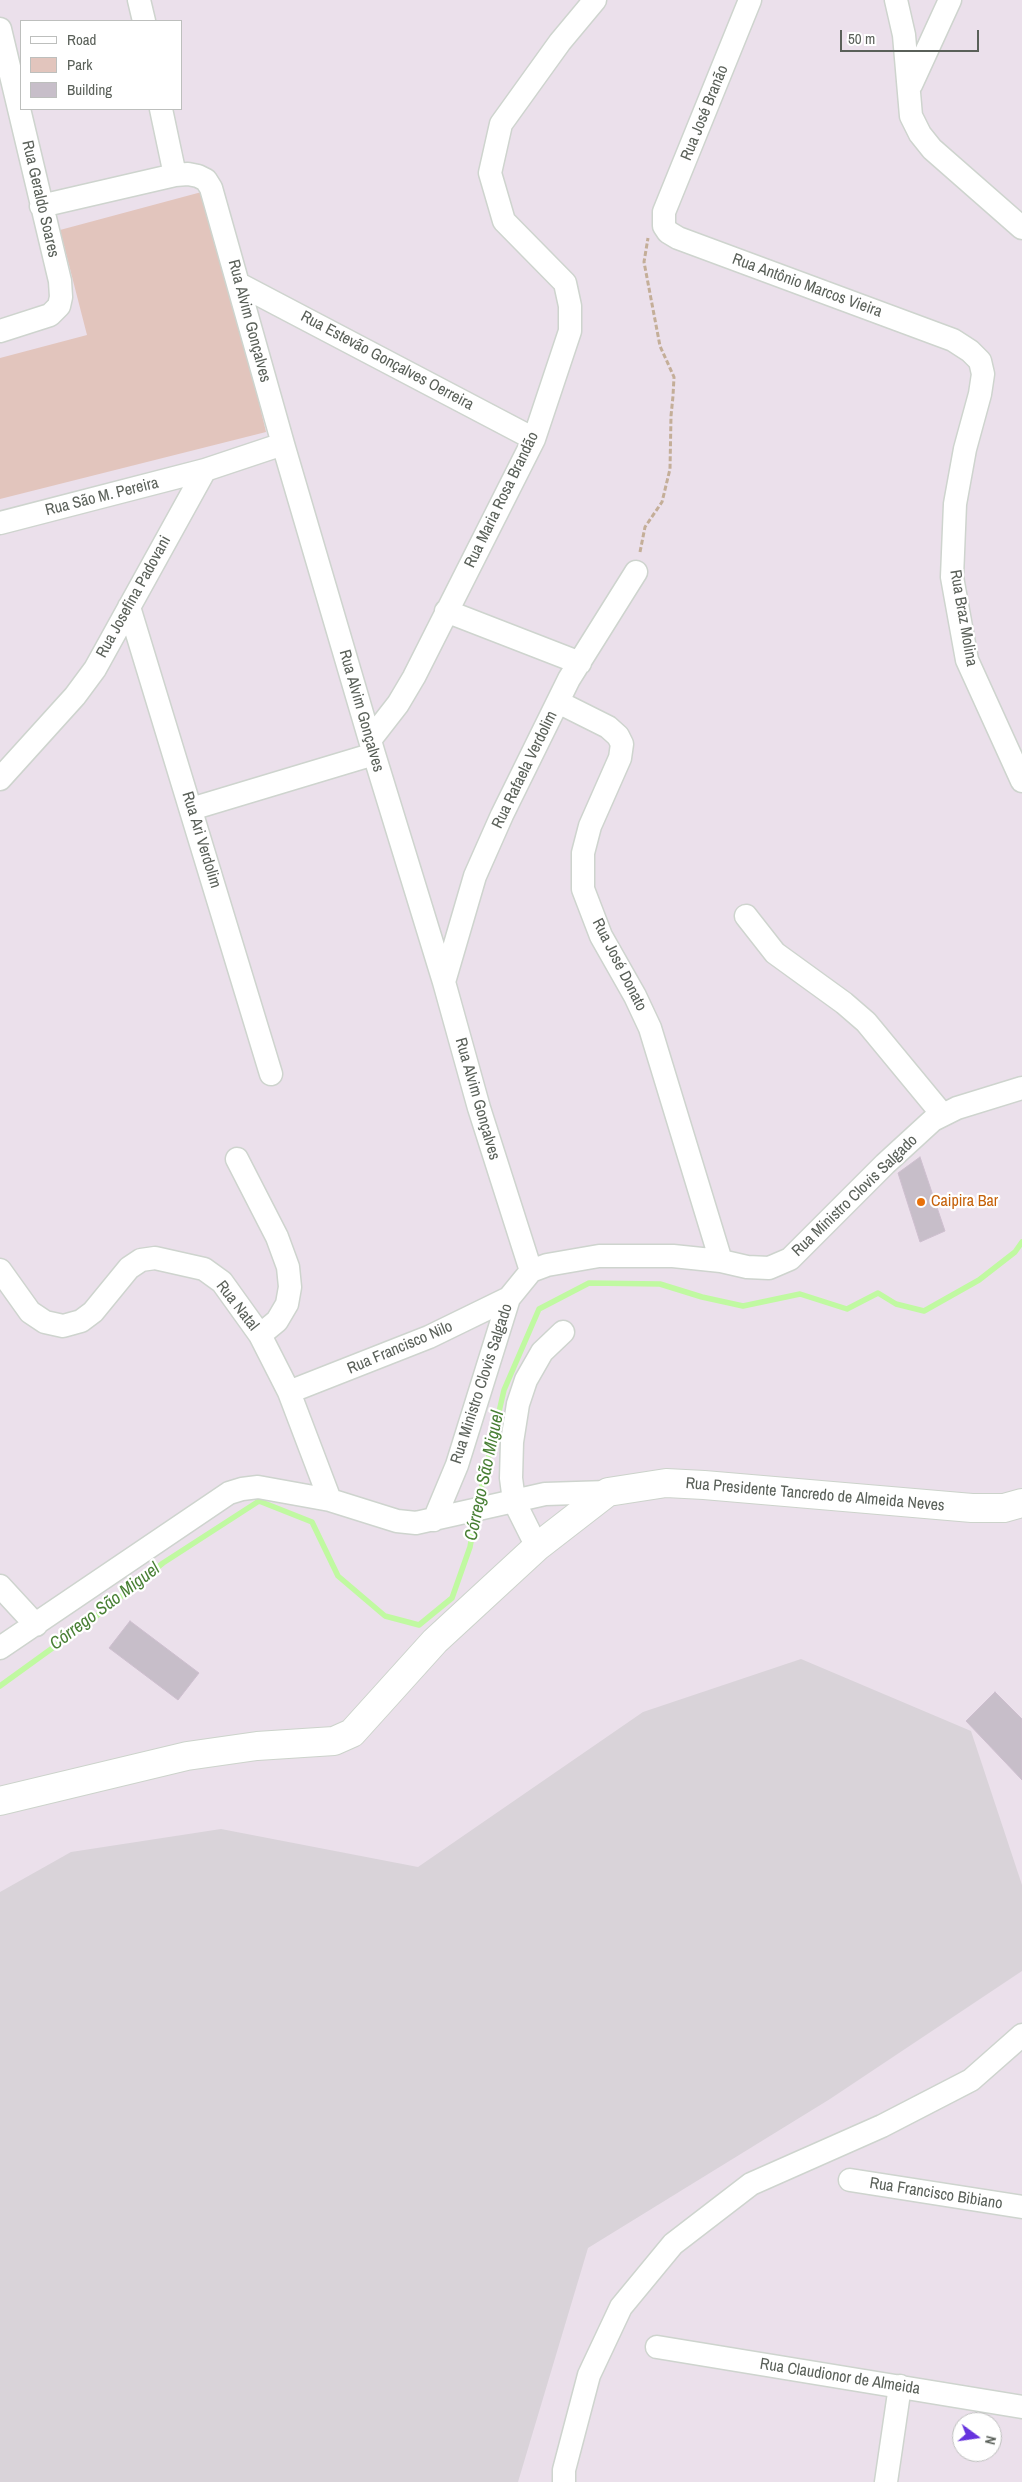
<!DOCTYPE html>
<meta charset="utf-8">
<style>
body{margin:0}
#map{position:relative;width:1022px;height:2482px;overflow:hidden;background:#ebe0eb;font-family:"Archivo Narrow",sans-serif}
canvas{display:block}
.legend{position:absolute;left:20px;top:20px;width:162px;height:90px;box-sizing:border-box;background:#fff;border:1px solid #bdbfbd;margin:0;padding:6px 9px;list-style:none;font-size:15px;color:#5a6059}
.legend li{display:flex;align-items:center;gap:10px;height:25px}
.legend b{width:25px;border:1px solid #bdbfbd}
.north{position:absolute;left:952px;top:2412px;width:50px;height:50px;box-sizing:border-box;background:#fff;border:1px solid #bdbfbd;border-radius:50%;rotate:104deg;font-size:14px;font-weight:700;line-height:20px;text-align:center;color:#5a6059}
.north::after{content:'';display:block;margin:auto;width:18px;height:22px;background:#6633de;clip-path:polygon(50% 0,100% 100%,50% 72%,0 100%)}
.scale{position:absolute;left:840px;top:30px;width:139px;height:22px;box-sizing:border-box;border:2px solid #5a6059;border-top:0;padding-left:6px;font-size:15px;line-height:18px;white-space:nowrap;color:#5a6059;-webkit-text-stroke:4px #fff;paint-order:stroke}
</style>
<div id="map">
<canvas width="1022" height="2482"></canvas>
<ul class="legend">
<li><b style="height:6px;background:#fff"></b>Road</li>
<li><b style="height:14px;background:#e2c5bd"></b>Park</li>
<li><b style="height:14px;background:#c7bec9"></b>Building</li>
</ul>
<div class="north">N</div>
<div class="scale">50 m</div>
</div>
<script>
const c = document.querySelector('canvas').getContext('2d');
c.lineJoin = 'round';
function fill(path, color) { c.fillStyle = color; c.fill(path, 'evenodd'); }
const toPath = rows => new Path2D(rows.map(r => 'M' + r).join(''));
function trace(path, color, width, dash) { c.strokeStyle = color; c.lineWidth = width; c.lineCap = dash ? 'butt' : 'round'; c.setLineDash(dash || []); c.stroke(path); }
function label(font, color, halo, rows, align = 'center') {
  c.font = font + ' "Archivo Narrow",sans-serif'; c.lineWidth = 4.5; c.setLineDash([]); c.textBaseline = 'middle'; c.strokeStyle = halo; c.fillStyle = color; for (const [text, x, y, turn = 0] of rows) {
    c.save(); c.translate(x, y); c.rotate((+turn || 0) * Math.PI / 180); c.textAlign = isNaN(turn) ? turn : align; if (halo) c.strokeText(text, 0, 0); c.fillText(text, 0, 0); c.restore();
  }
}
fill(toPath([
 [801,1659,971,1731,1022,1885,1022,1971,830,2099,588,2248,518,2482,0,2482,0,1892,71,1852,221,1829,418,1867,643,1712]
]), '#d9d3d9');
fill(toPath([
 [209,190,266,432,0,499,0,358,87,335,60,230]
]), '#e2c5bd');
trace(toPath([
 [478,1503,504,1390,539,1309,589,1283,660,1284,702,1297,743,1306,800,1294,847,1309,878,1293,896,1304,924,1311,979,1280,1015,1252,1022,1242],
 [0,1686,94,1618,163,1563,259,1501,312,1522,338,1576,385,1616,419,1625,452,1598,470,1547,476,1515]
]), '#c0f9a1', 5.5);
const building = toPath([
 [920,1157,945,1231,920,1242,898,1173,920,1157],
 [130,1621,199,1673,178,1700,109,1648,130,1621],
 [995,1692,1022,1719,1022,1780,966,1721,995,1692]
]);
fill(building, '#c7bec9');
trace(building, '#cebfcf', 1);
const minor = toPath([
 [139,0,144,21],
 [750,0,664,212,664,226,668,232,678,238,953,340,970,351,980,361,983,374,980,394,965,449,955,504,952,577,967,660,1022,781],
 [896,0,904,35,911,116,920,134,932,149,1022,228],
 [0,29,60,281,61,297,59,306,50,315,0,331],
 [911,85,950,0],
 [175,175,188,174,198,176,206,180,211,188,283,444,374,754,444,982,479,1108,531,1271],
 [41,206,175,175,161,109],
 [239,284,534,439],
 [0,523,205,470],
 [129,607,271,1074],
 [446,611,580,663],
 [558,702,608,727,618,736,622,744,620,758,590,826,583,853,583,889,601,936,635,996,650,1028,721,1261],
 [370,740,398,704,414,677,534,439,570,331,570,306,565,283,504,221,490,173,501,124,560,42,595,0],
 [0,779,75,696,95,669,205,470,283,444],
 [191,809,374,754],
 [746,916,775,953,844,1003,866,1022,942,1114],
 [444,982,475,876,502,815,569,679,636,572],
 [237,1159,277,1237,288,1267,290,1287,287,1304,277,1321,260,1335],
 [0,1270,30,1312,45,1322,63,1326,81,1321,93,1312,129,1268,141,1260,155,1258,204,1269,222,1282,260,1335,289,1392,330,1500],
 [289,1392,429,1337,509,1298],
 [434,1520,457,1465,509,1298,531,1271,547,1265,599,1256,673,1256,721,1261,747,1267,769,1268,790,1259,885,1164,933,1120,957,1108,1022,1088],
 [537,1547,514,1501,511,1478,512,1442,518,1404,526,1380,542,1352,563,1332],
 [0,1586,36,1625],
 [0,1648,229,1493,242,1489,258,1487,330,1500,397,1521,416,1523,545,1494,608,1492],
 [850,2180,1022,2207],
 [657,2347,1022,2407],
 [564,2482,564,2470,589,2375,621,2307,673,2244,751,2184,882,2126,971,2080,1022,2035],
 [886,2482,900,2386]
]);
const secondary = toPath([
 [0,1801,187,1756,257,1746,334,1741,352,1733,435,1641,537,1547,608,1492,666,1483,704,1485,972,1508,1004,1508,1022,1503]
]);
trace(minor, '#ced4ce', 25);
trace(secondary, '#ccd3cb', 30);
trace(toPath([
 [640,552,645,527,662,502,670,469,671,416,673,396,674,377,660,346,644,262,648,238]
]), '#c4ae98', 3, [5, 2.5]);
trace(minor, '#fff', 22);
trace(secondary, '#fff', 28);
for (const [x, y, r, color] of [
 [921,1202,5,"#e8710a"]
]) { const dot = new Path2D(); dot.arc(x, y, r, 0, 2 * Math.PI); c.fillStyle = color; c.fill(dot); trace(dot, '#fff', 2); }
label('16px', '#5a6059', '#fff', [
 ["Rua José Branão",705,113,-68],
 ["Rua Geraldo Soares",40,199,77],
 ["Rua Antônio Marcos Vieira",807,286,20],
 ["Rua Alvim Gonçalves",249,321,75],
 ["Rua Estevão Gonçalves Oerreira",387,361,28],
 ["Rua São M. Pereira",102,497,-14],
 ["Rua Maria Rosa Brandão",502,500,-64],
 ["Rua Josefina Padovani",134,597,-61],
 ["Rua Braz Molina",963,618,80],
 ["Rua Alvim Gonçalves",361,711,74],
 ["Rua Rafaela Verdolim",525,770,-64],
 ["Rua Ari Verdolim",201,840,73],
 ["Rua José Donato",619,965,63],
 ["Rua Alvim Gonçalves",477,1099,74],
 ["Rua Ministro Clovis Salgado",855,1196,-44],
 ["Rua Natal",237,1306,52],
 ["Rua Francisco Nilo",400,1348,-23],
 ["Rua Ministro Clovis Salgado",482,1384,-72],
 ["Rua Presidente Tancredo de Almeida Neves",815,1495,5],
 ["Rua Francisco Bibiano",936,2194,9],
 ["Rua Claudionor de Almeida",840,2377,9]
]);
label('16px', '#c56008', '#fff', [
 ["Caipira Bar",931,1202]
], 'left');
label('italic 18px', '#487f34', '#fff', [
 ["Córrego São Miguel",485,1476,-78],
 ["Córrego São Miguel",105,1607,-37]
]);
</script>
